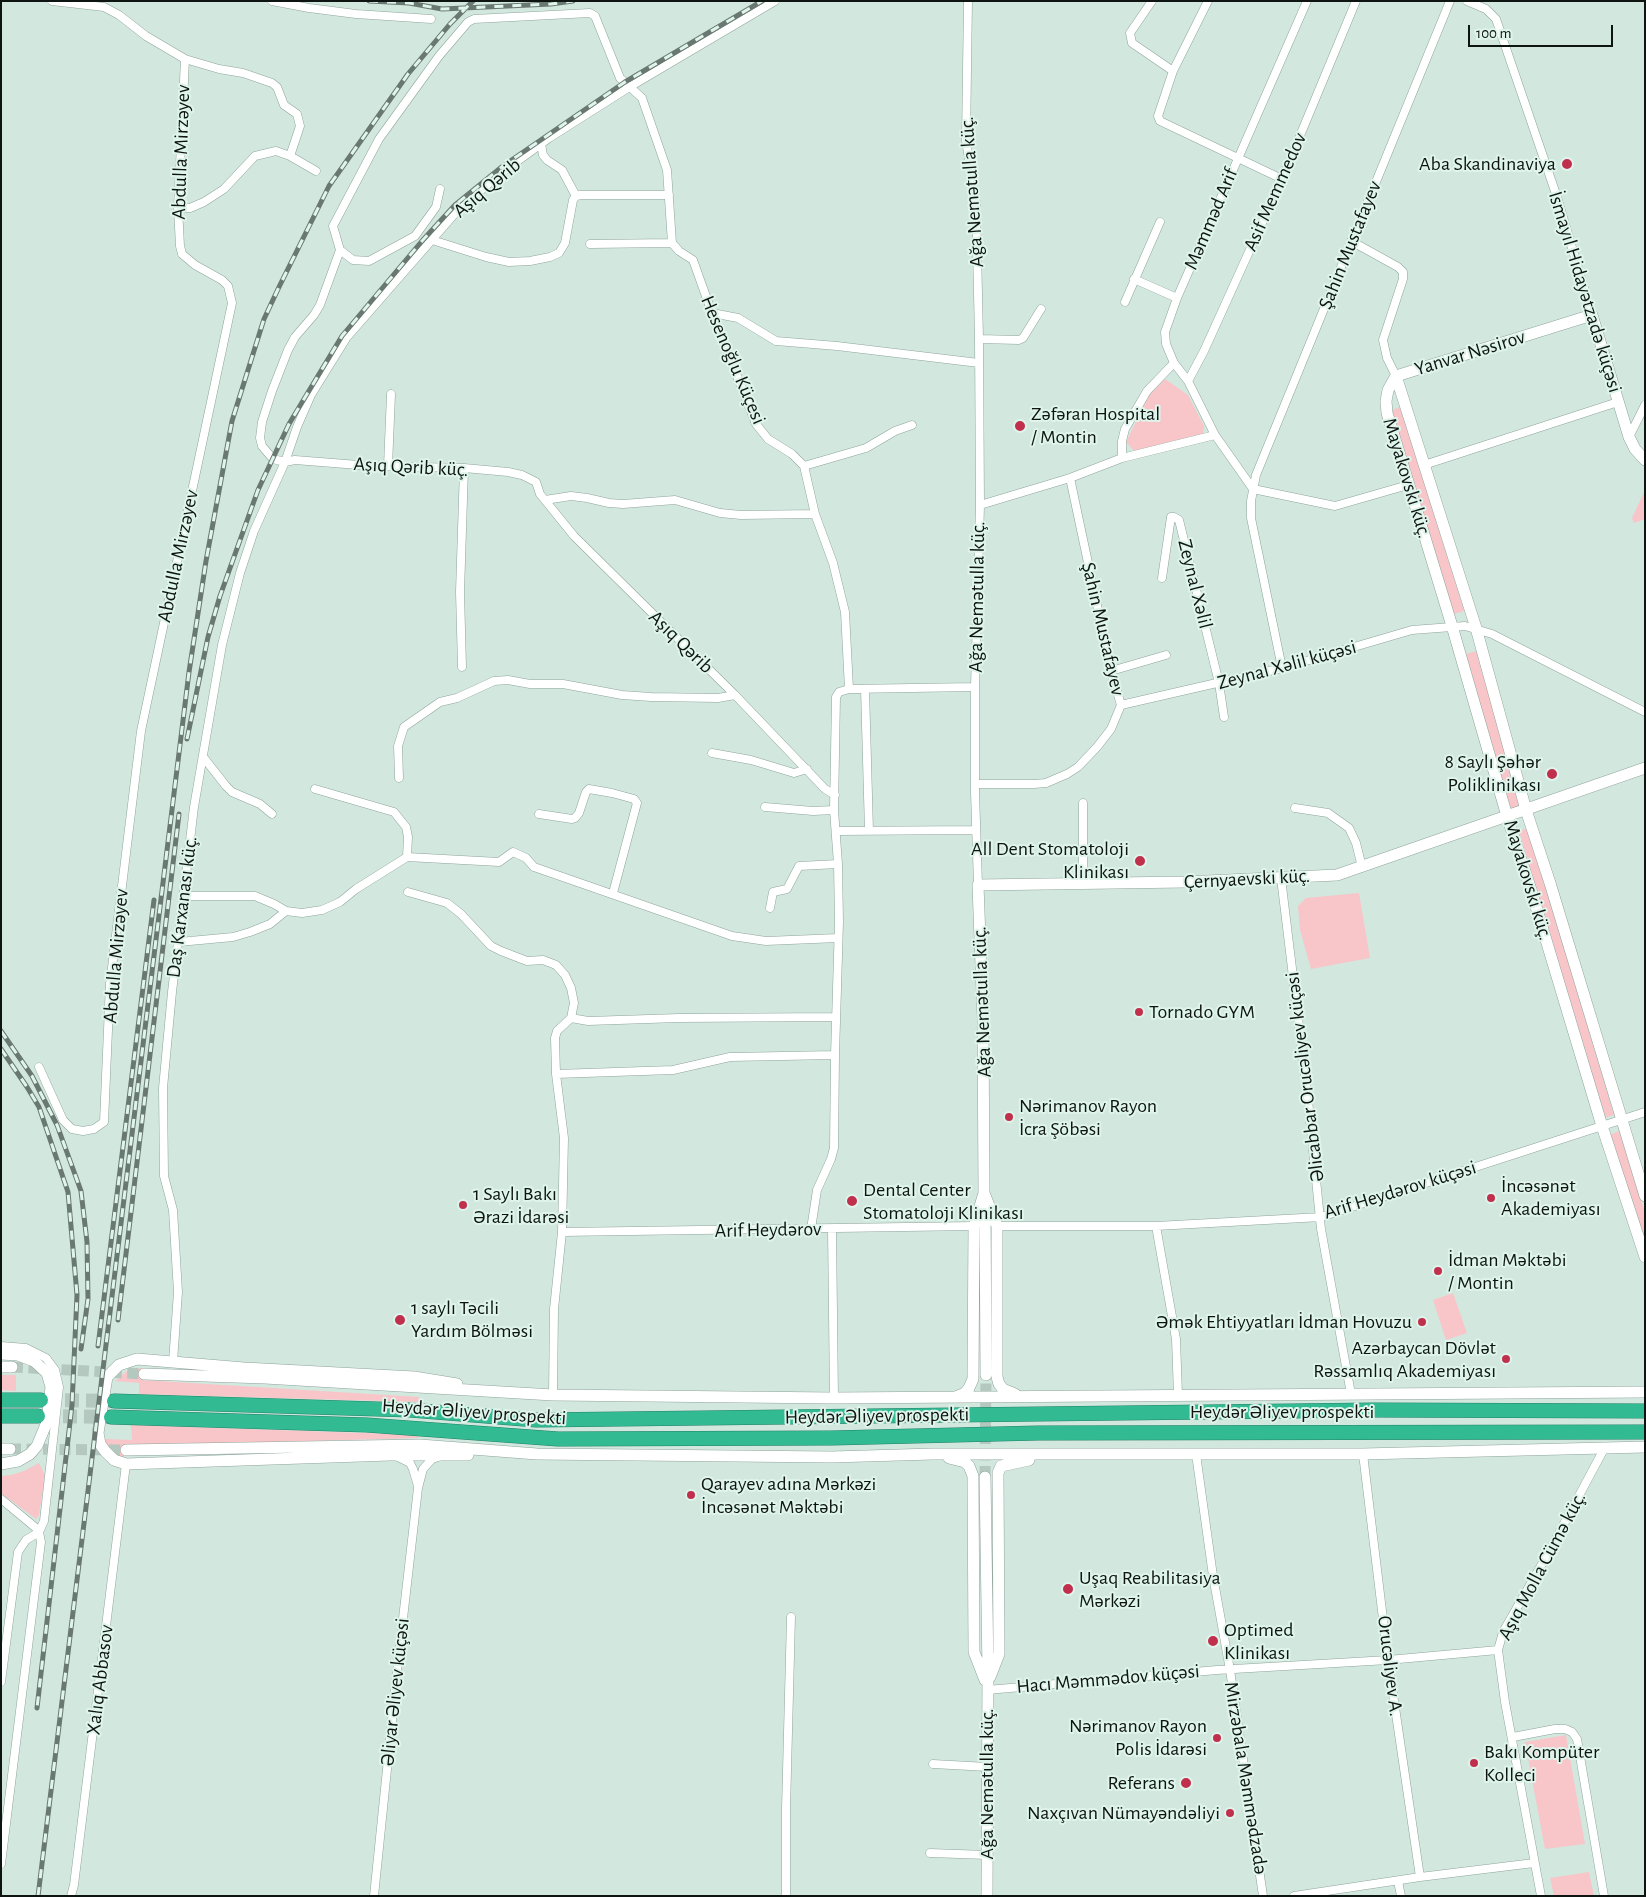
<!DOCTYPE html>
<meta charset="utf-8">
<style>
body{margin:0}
#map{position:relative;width:1646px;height:1897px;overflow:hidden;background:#d2e8df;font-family:"Alegreya Sans",sans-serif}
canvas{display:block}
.frame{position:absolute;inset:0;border:2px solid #0d1411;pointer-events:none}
.scale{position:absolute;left:1468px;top:25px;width:145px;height:22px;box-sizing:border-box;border:2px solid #0d1411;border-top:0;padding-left:6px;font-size:15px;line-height:18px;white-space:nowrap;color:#0d1411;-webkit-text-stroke:4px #dff5ec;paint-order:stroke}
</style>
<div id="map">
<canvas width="1646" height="1897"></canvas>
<div class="frame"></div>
<div class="scale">100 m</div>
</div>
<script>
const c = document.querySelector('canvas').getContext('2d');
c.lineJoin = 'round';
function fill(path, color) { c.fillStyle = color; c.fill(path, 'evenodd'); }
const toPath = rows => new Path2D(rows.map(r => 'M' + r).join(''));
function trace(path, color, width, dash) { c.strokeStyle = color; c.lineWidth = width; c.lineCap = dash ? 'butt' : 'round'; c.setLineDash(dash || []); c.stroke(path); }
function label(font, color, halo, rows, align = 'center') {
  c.font = font + ' "Alegreya Sans",sans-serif'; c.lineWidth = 4; c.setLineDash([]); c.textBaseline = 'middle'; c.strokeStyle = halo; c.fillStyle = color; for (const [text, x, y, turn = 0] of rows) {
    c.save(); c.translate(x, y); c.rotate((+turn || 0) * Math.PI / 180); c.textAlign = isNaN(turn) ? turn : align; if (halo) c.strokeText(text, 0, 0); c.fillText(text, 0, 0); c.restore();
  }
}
fill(toPath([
 [1165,379,1188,395,1204,426,1203,436,1134,451,1126,442,1149,395],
 [1401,407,1464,611,1454,614,1391,410],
 [1645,490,1645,519,1634,523,1632,518],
 [1476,651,1521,808,1511,811,1466,654],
 [1528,828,1614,1115,1604,1118,1519,831],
 [1359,893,1370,958,1311,969,1300,930,1298,906,1306,898],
 [1619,1131,1645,1213,1645,1245,1609,1135],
 [1453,1293,1467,1333,1446,1340,1433,1300],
 [137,1368,143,1368,142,1380,419,1397,419,1402,139,1394,139,1383,115,1381,128,1370],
 [1,1375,16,1375,16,1391,1,1390],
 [131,1425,419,1435,418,1438,125,1446,124,1459,117,1456,106,1445,105,1439,132,1440],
 [39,1463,45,1475,39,1515,36,1519,1,1493,1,1476,11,1475,24,1471],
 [1566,1735,1585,1844,1545,1849,1525,1742],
 [1589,1872,1594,1896,1554,1896,1550,1878]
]), '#f8c5c8');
trace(toPath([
 [12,1367,144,1374],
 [10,1449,126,1450],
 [985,1477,986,1375]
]), '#b4c8c0', 11, [11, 5.5]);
trace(toPath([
 [44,1400,114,1401],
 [42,1416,111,1417]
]), '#b4c8c0', 14, [14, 7]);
const street = toPath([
 [272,1,309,8,356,14,431,19],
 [968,1,966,140,976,203,979,339,980,505,975,687,975,792,978,885],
 [1152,1,1130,33,1132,43,1173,71],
 [1208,1,1173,71,1158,116,1160,121,1282,179],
 [1467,1,1486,9,1496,19,1557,197,1592,315],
 [541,144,543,155,547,160,562,170,576,196],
 [290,156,316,171],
 [440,189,436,207,415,236,369,261,353,260,340,250,333,226,379,139,439,56,468,22,474,19,590,13,595,16,620,78,642,98,667,170,672,243,679,251,693,260,712,313,756,424,768,439,792,454,804,466,815,514,833,563,845,612,849,689],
 [178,208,190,208,204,202,224,189,255,156,276,151,290,156,300,126,297,114,284,105,277,87,272,83,243,73,219,69,185,59],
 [432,240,486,257,509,262,530,261,550,257,559,253,565,243,573,200,576,196,580,195,669,195],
 [1351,241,1398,267,1403,272,1403,279,1383,340,1387,358,1396,376],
 [590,244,672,243],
 [1134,279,1177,298],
 [1125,302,1160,222],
 [712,313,738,318,776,341,837,346,979,363],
 [979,339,1019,340,1023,338,1041,309],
 [1188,381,1204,351,1282,179,1356,1],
 [1629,437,1645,405],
 [1122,458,1122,441,1125,429,1147,391,1174,363],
 [285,462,295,460,371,466,464,468,508,472,522,475,536,482,540,494,574,536,735,695,825,789,835,795],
 [285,462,273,459,262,446,260,438,262,422,272,391,288,350,295,337,314,315,320,305,340,250],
 [1424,465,1618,402],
 [388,466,391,394],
 [804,466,866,448,895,431,912,425],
 [1253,489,1215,435,1188,381,1174,363,1166,344,1165,332,1177,298,1307,1],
 [1253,489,1335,506,1408,485],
 [545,500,571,496,587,498,609,503,623,504,675,500,720,513,741,515,815,514],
 [980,505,1070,478,1122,458,1215,435],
 [1162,578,1171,517,1174,517,1179,520,1219,683,1224,717],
 [462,667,460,592,464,468],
 [1282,668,1251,518,1251,501,1256,475,1450,1],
 [1111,671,1166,655],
 [865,689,869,831],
 [1121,705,1282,668,1412,630,1465,626,1492,634,1645,712],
 [712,753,751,760,794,773,807,769],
 [204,758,226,786,232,792,260,804,272,814],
 [399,778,398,746,404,727,440,702,457,698,494,681,508,680,530,684,563,684,622,695,651,697,718,698,735,695],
 [975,784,1034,784,1046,783,1067,774,1078,767,1097,747,1111,729,1121,705,1111,671,1070,478],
 [315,789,394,812,406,827,408,837,407,857,499,862,513,852,526,858,534,867,732,936,766,941,838,938],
 [1083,803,1083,883],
 [765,807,813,811,834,810],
 [1295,808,1328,813,1349,828,1356,843,1362,867],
 [539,814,572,819,575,818,579,813,586,792,589,789,612,793,634,799,637,803,613,893],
 [836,831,975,830],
 [1281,878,1308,1100,1321,1229,1351,1394],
 [408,892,447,903,461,914,491,946,501,951,527,961,543,960,556,965,565,975,571,988,574,1003,571,1018,557,1031,555,1038,556,1074,564,1138,562,1232,554,1309,553,1395],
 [184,896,255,896,274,904,286,911],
 [770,908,773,892,787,889,799,866,838,864],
 [179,942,233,937,250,932,270,924,286,911,302,913,322,910,340,902,356,889,407,857],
 [571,1018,588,1021,679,1018,836,1017],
 [39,1067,63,1120,72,1129,83,1131,94,1129,104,1122,110,984,141,731,232,303,228,286,222,280,195,265,182,254,180,246,178,208,185,59,146,36,119,15,104,7,52,1],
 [556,1074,673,1070,730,1057,835,1055],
 [997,1226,1156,1226,1321,1217,1645,1112],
 [1156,1226,1176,1339,1178,1395],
 [811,1229,817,1190,831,1159,834,1148,835,1055,839,922,838,864,834,810,836,697,839,692,849,689,975,687],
 [832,1229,834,1398],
 [562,1232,974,1226],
 [1,1346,26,1348,46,1358,55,1370,59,1387,44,1521,39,1532,26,1540,18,1552,1,1682],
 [173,1362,178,1292,173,1210,164,1176,163,1088,172,992,194,807,222,645,240,573,254,531,285,462,297,427,311,395,347,337,457,211,501,173,549,138,631,86,775,1],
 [1196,1454,1213,1576,1230,1670,1263,1896],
 [1363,1454,1388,1660,1420,1877],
 [398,1457,410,1463,413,1469,418,1486],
 [1,1499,36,1528,39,1532,41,1542,1,1864],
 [987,1690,1217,1670,1388,1660,1498,1650],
 [1513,1737,1555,1729,1565,1729,1572,1732,1577,1739,1604,1896],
 [933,1764,988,1767],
 [930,1853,987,1855],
 [1398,1881,1401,1896],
 [71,1896,74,1885,126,1464],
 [374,1896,398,1662,418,1488,423,1469,432,1459,438,1457],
 [786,1896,786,1809,791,1617],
 [1294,1896,1420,1877,1534,1863],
 [1541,1896,1505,1702,1498,1650,1503,1632,1550,1550,1605,1447]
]);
const secondary = toPath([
 [1396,376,1388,390,1386,401,1387,413,1452,626,1507,816,1531,890,1602,1126,1645,1257],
 [1396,376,1476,628,1526,810,1550,883,1645,1196],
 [1396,376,1592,315,1629,437,1635,449,1645,460],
 [984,1193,997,1226,997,1377,999,1384,1003,1389,1015,1394],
 [985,1204,986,1375],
 [1,1354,18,1355,34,1361,47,1373,51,1387,47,1422,37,1446,30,1454,18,1461,1,1464],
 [1,1367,12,1367],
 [144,1374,265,1378,553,1395,834,1398,1645,1392],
 [457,1384,414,1377,244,1368,137,1359,119,1365,107,1377,98,1433,100,1444,105,1451,114,1460,126,1464,390,1455,468,1455],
 [955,1397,965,1393,969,1388,973,1379,974,1226,984,1193,983,1019,978,885,1185,882,1337,875,1645,768],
 [1,1449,10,1449],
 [126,1450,420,1445,537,1454,832,1457,933,1454,1363,1454,1645,1447],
 [949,1458,965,1462,969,1466,973,1476,974,1652,985,1680],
 [985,1477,988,1671,987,1896],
 [990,1677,999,1654,998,1473,1001,1466,1029,1460]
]);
const highway = toPath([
 [1,1400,41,1400],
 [114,1401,410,1410,536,1420,1374,1410,1645,1411],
 [1,1416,38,1416],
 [111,1417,367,1425,558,1439,832,1438,1038,1433,1645,1432]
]);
trace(street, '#8fa49b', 9);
trace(secondary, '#8fa49b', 12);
trace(highway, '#258066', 15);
trace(street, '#fff', 8);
trace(secondary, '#fff', 11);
trace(highway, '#32ba93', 14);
const rail = toPath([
 [369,1,409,3,442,9,551,4,573,1],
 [187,739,208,637,220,596,258,490,289,424,342,336,422,241,455,205,503,166,625,82,762,1],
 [1,1031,32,1076,57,1125,81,1191,87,1242,88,1299,81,1349],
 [1,1049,27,1087,39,1107,68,1192,77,1295,72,1405,37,1708],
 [118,1320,179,814],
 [98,1346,154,900],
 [38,1896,189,672,206,561,232,421,264,319,279,287,329,186,408,74,450,24,473,1]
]);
trace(rail, '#6a7872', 5);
trace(rail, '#dff5ec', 3, [9]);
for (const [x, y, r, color] of [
 [1567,164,6,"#c0304c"],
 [1020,426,6,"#c0304c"],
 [1552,774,6,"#c0304c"],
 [1140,861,6,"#c0304c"],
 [1139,1012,5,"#c0304c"],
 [1009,1117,5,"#c0304c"],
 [1491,1198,5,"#c0304c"],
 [852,1201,6,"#c0304c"],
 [463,1205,5,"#c0304c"],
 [1438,1271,5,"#c0304c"],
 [400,1320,6,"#c0304c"],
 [1422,1322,5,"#c0304c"],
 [1506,1359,5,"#c0304c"],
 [691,1495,5,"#c0304c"],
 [1068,1589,6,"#c0304c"],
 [1213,1641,6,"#c0304c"],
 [1217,1738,5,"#c0304c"],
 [1474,1763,5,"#c0304c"],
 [1186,1783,6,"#c0304c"],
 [1230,1813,5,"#c0304c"]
]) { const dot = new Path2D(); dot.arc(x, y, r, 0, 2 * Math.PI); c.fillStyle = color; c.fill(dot); trace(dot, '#dff5ec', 2); }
label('20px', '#0d1411', '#dff5ec', [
 ["Abdulla Mirzəyev",181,152,-88],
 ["Aşıq Qərib",487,188,-40],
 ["Ağa Nemətulla küç.",972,192,-94],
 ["Asif Memmedov",1275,192,-66],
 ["Məmməd Arif",1211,219,-67],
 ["Şahin Mustafayev",1350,245,-68],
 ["İsmayıl Hidayətzadə küçəsi",1585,292,73],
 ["Yanvar Nəsirov",1470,353,-17],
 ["Hesenoğlu Küçesi",733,360,67],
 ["Aşıq Qərib küç.",411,467,3],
 ["Mayakovski küç.",1407,478,73],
 ["Abdulla Mirzəyev",178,556,-78],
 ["Zeynal Xəlil",1195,584,76],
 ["Ağa Nemətulla küç.",977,597,-89],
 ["Şahin Mustafayev",1103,629,77],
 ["Aşıq Qərib",681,642,44],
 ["Zeynal Xəlil küçəsi",1287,665,-15],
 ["Çernyaevski küç.",1247,879,-3],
 ["Mayakovski küç.",1528,880,73],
 ["Daş Karxanası küç.",182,907,-83],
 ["Abdulla Mirzəyev",116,956,-85],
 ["Ağa Nemətulla küç.",982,1002,-92],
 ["Əlicabbar Orucəliyev küçəsi",1305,1077,-97],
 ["Arif Heydərov küçəsi",1400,1190,-17],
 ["Arif Heydərov",768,1230,-1],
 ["Heydər Əliyev prospekti",474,1412,4],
 ["Heydər Əliyev prospekti",1282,1412],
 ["Heydər Əliyev prospekti",877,1416,-1],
 ["Aşıq Molla Cümə küç.",1542,1566,-62],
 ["Orucəliyev A.",1390,1666,83],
 ["Hacı Məmmədov küçəsi",1108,1679,-5],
 ["Xalıq Abbasov",100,1680,-83],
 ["Əliyar Əliyev küçəsi",395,1692,-84],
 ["Mirzəbala Məmmədzadə",1246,1778,81],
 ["Ağa Nemətulla küç.",987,1784,-90]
]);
label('20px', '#0d1411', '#dff5ec', [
 ["Aba Skandinaviya",1556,164,"right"],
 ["Zəfəran Hospital",1031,414],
 ["/ Montin",1031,437],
 ["8 Saylı Şəhər",1541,762,"right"],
 ["Poliklinikası",1541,785,"right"],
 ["All Dent Stomatoloji",1129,849,"right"],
 ["Klinikası",1129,872,"right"],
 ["Tornado GYM",1149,1012],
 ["Nərimanov Rayon",1019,1106],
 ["İcra Şöbəsi",1019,1129],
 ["İncəsənət",1501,1186],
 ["Akademiyası",1501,1209],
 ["Dental Center",863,1190],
 ["Stomatoloji Klinikası",863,1213],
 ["1 Saylı Bakı",473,1194],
 ["Ərazi İdarəsi",473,1217],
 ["İdman Məktəbi",1448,1260],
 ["/ Montin",1448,1283],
 ["1 saylı Təcili",411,1308],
 ["Yardım Bölməsi",411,1331],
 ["Əmək Ehtiyyatları İdman Hovuzu",1412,1322,"right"],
 ["Azərbaycan Dövlət",1496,1348,"right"],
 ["Rəssamlıq Akademiyası",1496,1371,"right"],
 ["Qarayev adına Mərkəzi",701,1484],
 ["İncəsənət Məktəbi",701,1507],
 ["Uşaq Reabilitasiya",1079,1578],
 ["Mərkəzi",1079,1601],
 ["Optimed",1224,1630],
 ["Klinikası",1224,1653],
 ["Nərimanov Rayon",1207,1726,"right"],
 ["Polis İdarəsi",1207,1749,"right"],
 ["Bakı Kompüter",1484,1752],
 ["Kolleci",1484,1775],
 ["Referans",1175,1783,"right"],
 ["Naxçıvan Nümayəndəliyi",1220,1813,"right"]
], 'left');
</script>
